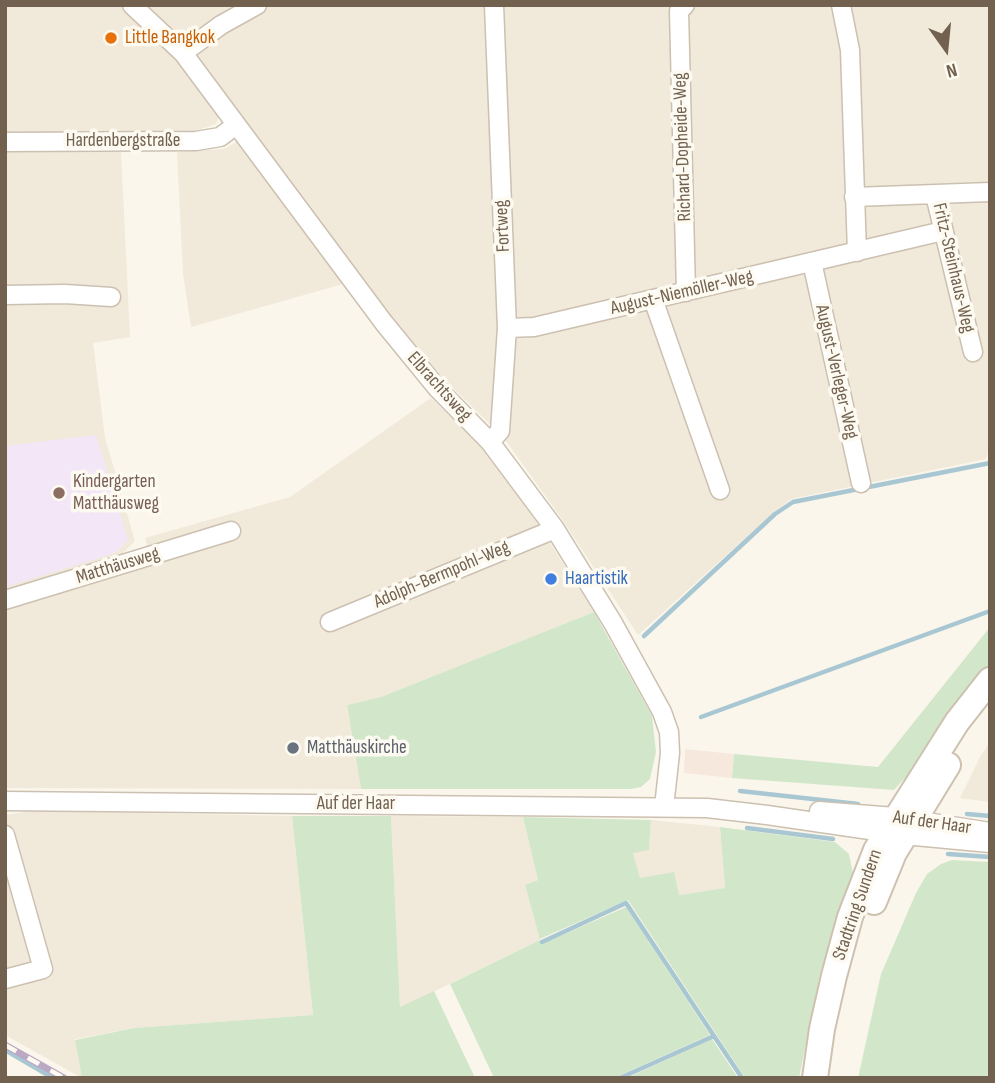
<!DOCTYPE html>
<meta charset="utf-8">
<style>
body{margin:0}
#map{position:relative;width:995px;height:1083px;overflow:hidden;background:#faf6eb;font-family:"Sofia Sans Condensed",sans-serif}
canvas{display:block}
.frame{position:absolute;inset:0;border:7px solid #736150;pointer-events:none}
.north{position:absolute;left:911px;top:14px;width:70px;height:70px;-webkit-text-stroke:5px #fdfaf1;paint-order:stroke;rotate:165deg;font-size:19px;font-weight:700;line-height:28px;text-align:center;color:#736150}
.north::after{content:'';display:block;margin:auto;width:24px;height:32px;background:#736150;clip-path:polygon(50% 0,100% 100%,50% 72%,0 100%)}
</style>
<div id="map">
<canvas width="995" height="1083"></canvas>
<div class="frame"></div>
<div class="north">N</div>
</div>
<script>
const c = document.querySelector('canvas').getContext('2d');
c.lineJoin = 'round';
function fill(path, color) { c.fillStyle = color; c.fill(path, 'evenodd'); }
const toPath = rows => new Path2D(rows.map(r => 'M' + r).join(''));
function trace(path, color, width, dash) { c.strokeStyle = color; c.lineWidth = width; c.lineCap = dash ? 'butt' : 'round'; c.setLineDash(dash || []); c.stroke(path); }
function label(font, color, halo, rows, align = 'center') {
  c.font = font + ' "Sofia Sans Condensed",sans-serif'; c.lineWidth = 7; c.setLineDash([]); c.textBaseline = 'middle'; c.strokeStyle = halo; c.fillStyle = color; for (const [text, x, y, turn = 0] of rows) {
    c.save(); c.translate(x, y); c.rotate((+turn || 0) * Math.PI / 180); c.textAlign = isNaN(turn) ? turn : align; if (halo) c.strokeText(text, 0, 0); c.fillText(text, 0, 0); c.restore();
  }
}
fill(toPath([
 [5,5,120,5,177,61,219,115,216,124,194,131,5,132],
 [143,5,990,5,990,445,986,459,791,499,774,512,638,635,564,522,504,438,447,382,391,316,243,121],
 [238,141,343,284,191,327,183,274,177,152,224,149],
 [5,152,121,152,130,337,93,343,105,438,135,541,121,555,5,591],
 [431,398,486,451,531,513,594,612,381,697,347,705,361,789,5,788,5,605,151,560,145,538,290,497],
 [990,742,990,802,960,798,980,757],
 [32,811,292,816,313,1015,134,1028,75,1039,82,1078,5,1035,5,815],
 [391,816,523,817,538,880,525,885,540,940,400,1008],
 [651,820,720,827,725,888,678,895,640,879,633,852,649,849]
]), '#f1e9da');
fill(toPath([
 [685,749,734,754,732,778,684,773]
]), '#f6e8dd');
fill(toPath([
 [96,435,128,540,118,551,109,555,5,587,5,446]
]), '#f3e7f7');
fill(toPath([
 [594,612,652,716,656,752,650,779,641,787,631,789,361,789,347,705,381,697],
 [990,627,990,665,971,689,916,766,894,790,732,778,734,754,878,767],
 [292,816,391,816,400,1007,434,991,475,1078,82,1078,75,1040,134,1028,313,1015],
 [523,817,651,820,649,850,633,853,640,878,674,872,679,895,725,888,720,827,835,842,849,854,854,878,821,970,799,1078,745,1078,628,900,540,939,542,944,626,907,710,1035,614,1078,494,1078,450,984,540,940,525,885,538,880],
 [952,860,990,862,990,1078,858,1078,881,974,916,893,927,874,941,864],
 [712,1039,738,1078,627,1078]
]), '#d2e7ca');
trace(toPath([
 [644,636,775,514,793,502,990,463],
 [701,717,990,611],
 [740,791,858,804],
 [967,814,990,816],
 [747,828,833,839],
 [948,854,990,857],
 [542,942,626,903,714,1036],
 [5,1050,53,1078],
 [620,1078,714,1036,742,1078]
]), '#a8c7d3', 4.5);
const minor = toPath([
 [132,5,183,53,384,323,438,389,490,442,555,529,613,623,662,712,669,732,670,753,664,807],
 [685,5,679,11,686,292],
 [841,5,850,50,857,252],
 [183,53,221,25,257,5],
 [5,142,196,141,220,137,236,125],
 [935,195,973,352],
 [854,197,990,192],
 [812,262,861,483],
 [5,295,65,294,111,297],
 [653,299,720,490],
 [507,328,534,327,943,231],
 [490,442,500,431,507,328,494,5],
 [5,600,231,531],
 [330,622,555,529],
 [5,801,707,808,767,815,904,835,990,843],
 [819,811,895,817,990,832],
 [5,835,43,969,5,979]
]);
const secondary = toPath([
 [874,902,894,853,948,765],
 [815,1078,822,1029,834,976,850,917,876,850,957,722,990,680]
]);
trace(minor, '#ccc0b1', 21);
trace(secondary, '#cec1af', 28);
trace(minor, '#fff', 18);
trace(secondary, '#fff', 24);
const rail = toPath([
 [5,1045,64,1078]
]);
trace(rail, '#bba9c4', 7);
trace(rail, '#fdfaf1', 4.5, [13]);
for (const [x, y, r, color] of [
 [111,38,7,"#e8710a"],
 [59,493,7,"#8d6e63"],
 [551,579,7,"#3f7fe0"],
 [293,748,7,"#6b7280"]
]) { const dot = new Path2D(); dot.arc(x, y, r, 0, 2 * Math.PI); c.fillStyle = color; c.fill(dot); trace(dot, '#fdfaf1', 2.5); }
label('19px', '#c56008', '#fdfaf1', [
 ["Little Bangkok",125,38]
], 'left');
label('19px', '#736150', '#fdfaf1', [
 ["Hardenbergstraße",123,141],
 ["Richard-Dopheide-Weg",683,147,-92],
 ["Fortweg",503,226,-93],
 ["Fritz-Steinhaus-Weg",953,268,77],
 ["August-Niemöller-Weg",682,293,-13],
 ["August-Verleger-Weg",836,372,77],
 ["Elbrachtsweg",439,387,48],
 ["Matthäusweg",118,566,-17],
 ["Adolph-Bermpohl-Weg",442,575,-23],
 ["Auf der Haar",356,804],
 ["Auf der Haar",932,823,8],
 ["Stadtring Sundern",858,905,-71]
]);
label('19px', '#785e54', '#fdfaf1', [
 ["Kindergarten",73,482],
 ["Matthäusweg",73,504]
], 'left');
label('19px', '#366cbe', '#fdfaf1', [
 ["Haartistik",565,579]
], 'left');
label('19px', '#5b616d', '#fdfaf1', [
 ["Matthäuskirche",307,748]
], 'left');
</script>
